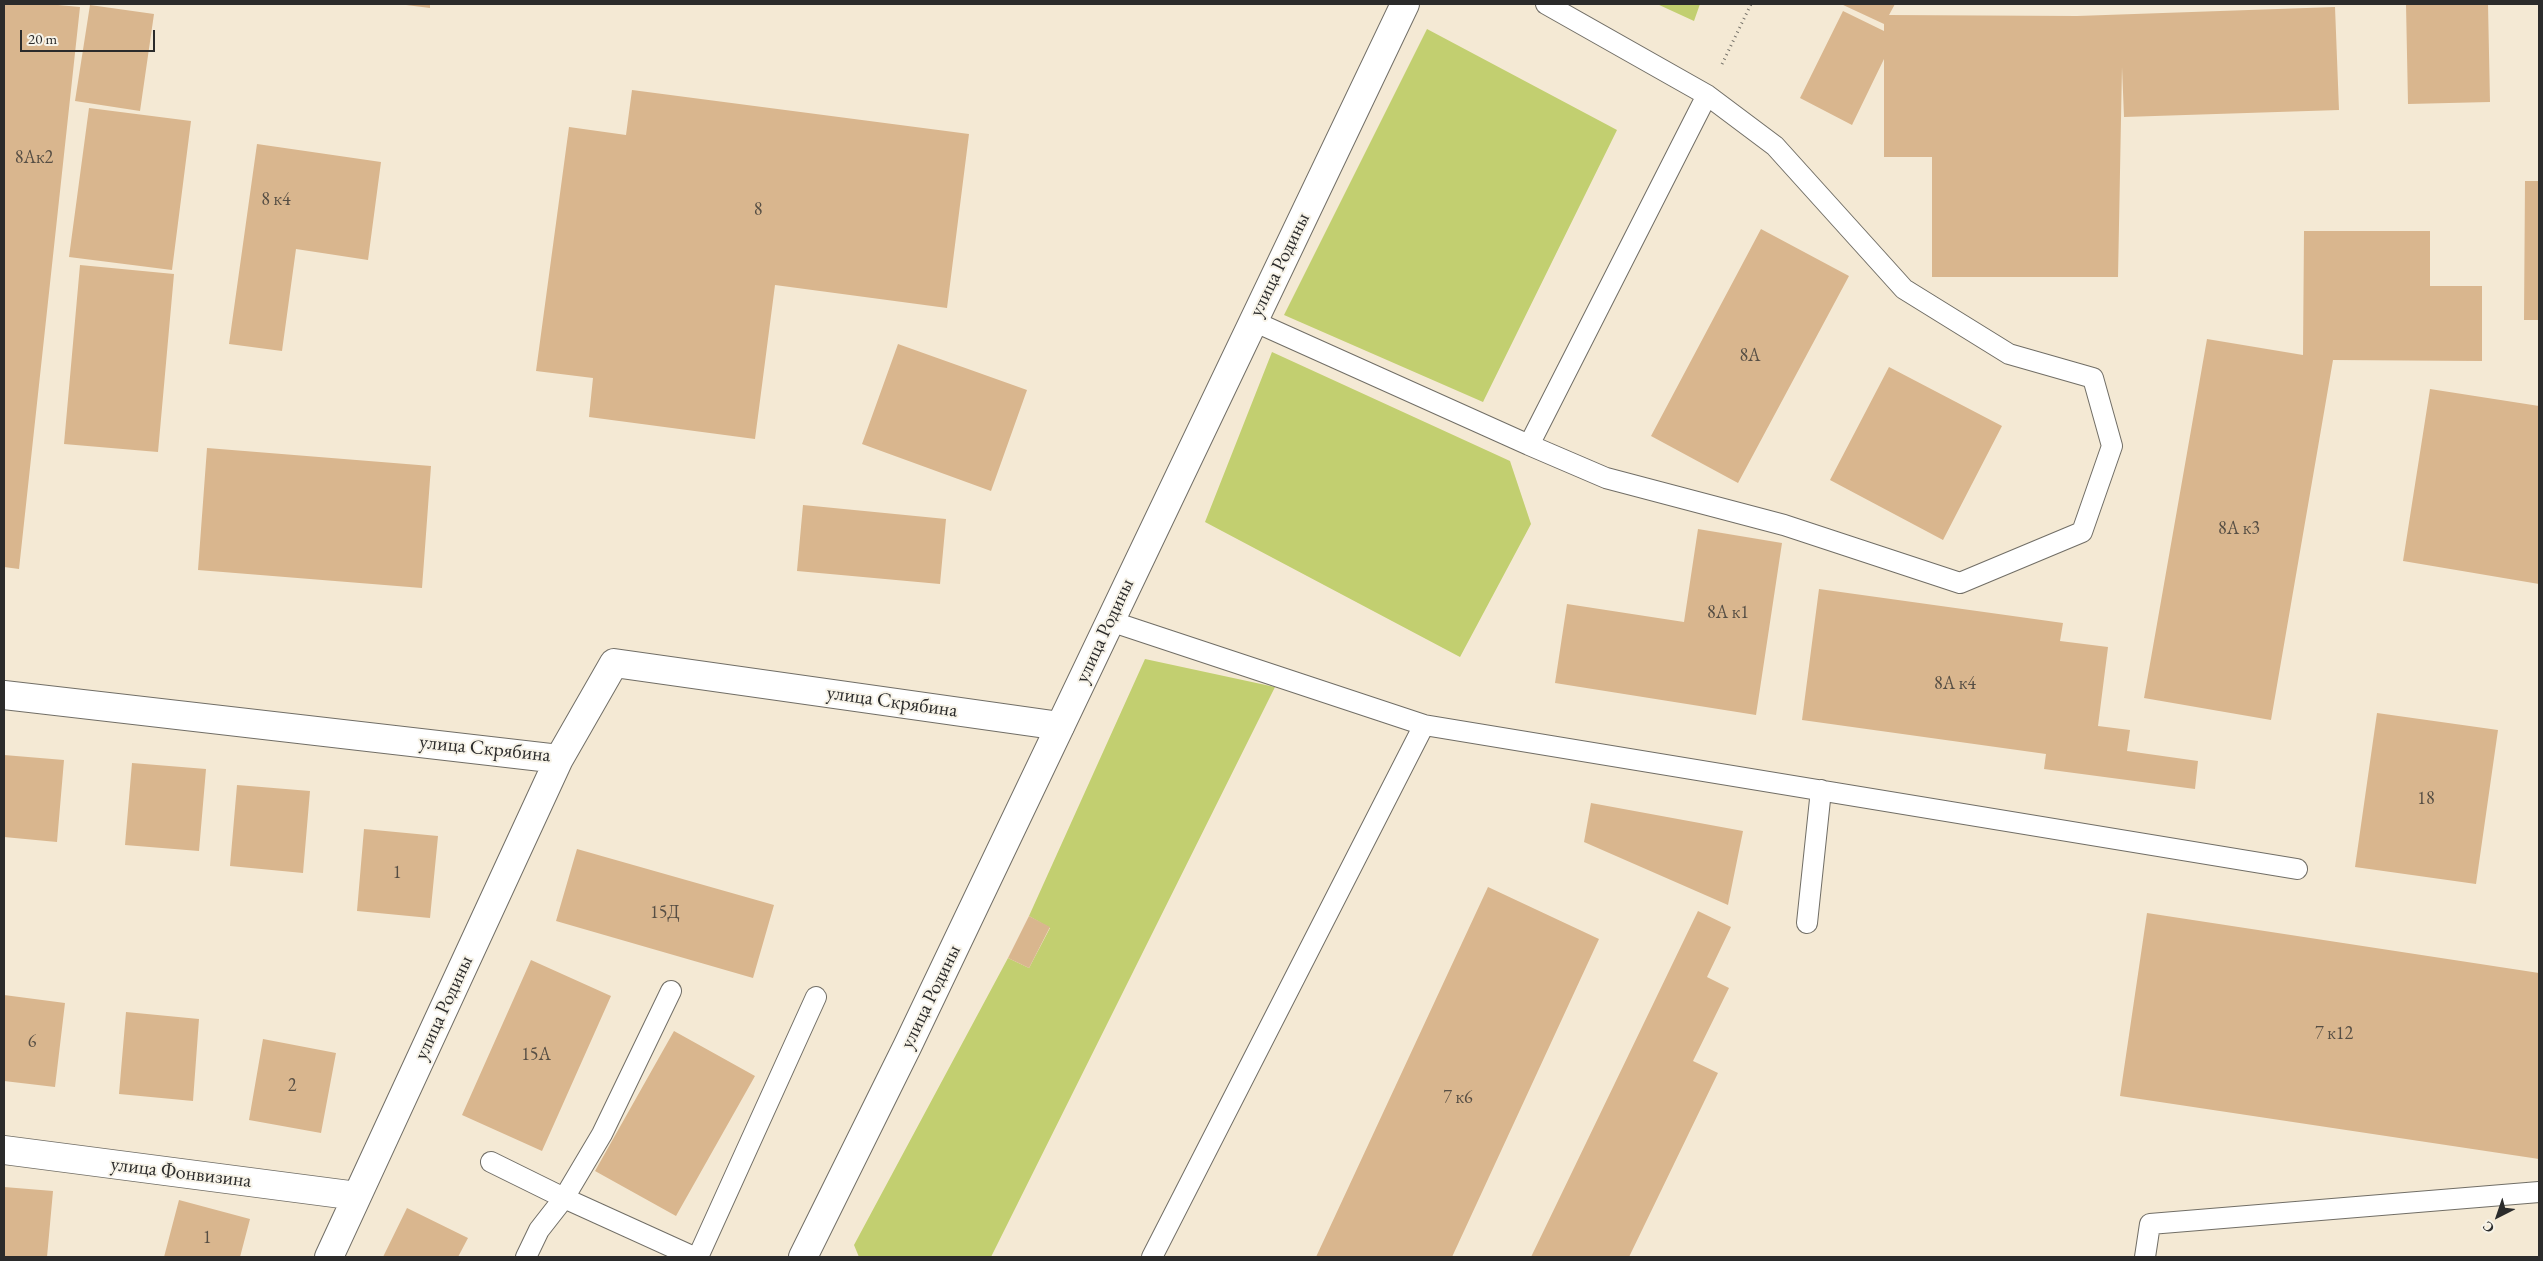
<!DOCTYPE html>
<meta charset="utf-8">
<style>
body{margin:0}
#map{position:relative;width:2543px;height:1261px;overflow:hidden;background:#f4e9d4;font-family:"EB Garamond",serif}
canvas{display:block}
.frame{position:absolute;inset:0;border:5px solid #2b2b2b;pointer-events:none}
.north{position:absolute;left:2473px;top:1191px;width:50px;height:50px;-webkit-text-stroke:4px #f7f3e8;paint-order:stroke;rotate:221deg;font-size:14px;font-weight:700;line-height:20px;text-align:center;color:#2b2b2b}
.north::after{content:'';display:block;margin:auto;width:18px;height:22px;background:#2b2b2b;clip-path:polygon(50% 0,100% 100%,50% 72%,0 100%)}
.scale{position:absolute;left:20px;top:30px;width:135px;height:22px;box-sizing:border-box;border:2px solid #2b2b2b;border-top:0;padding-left:6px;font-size:15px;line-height:18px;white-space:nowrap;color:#2b2b2b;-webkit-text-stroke:4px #f7f3e8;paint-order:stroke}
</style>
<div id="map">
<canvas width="2543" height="1261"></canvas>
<div class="frame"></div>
<div class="north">С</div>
<div class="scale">20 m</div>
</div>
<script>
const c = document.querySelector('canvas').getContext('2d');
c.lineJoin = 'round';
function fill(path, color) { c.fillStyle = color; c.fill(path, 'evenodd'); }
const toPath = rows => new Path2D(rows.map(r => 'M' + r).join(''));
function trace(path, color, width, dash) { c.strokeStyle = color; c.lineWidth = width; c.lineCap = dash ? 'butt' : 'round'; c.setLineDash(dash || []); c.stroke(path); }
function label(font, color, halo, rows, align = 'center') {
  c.font = font + ' "EB Garamond",serif'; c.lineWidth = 4; c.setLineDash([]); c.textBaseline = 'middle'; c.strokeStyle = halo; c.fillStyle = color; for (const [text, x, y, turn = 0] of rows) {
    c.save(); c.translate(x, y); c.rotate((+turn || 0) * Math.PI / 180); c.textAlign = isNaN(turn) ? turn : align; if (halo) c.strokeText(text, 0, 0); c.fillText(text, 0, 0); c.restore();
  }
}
fill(toPath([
 [1657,4,1700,4,1694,21],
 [1427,29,1617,130,1483,402,1284,315],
 [1272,352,1510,461,1531,524,1460,657,1205,522],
 [1145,659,1275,687,991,1257,859,1257,854,1245,1008,958,1029,968,1050,928,1029,916]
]), '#c2cf70');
fill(toPath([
 [4,4,47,4,80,7,19,569,4,567],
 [398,4,430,4,430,8],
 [1841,4,1895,4,1889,15,2077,16,2335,7,2339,110,2124,117,2122,67,2118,277,1932,277,1932,157,1884,157,1884,59,1852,125,1800,98,1843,11,1884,31,1884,24],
 [2406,4,2488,4,2490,102,2408,104],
 [90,5,154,14,140,111,75,101],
 [632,90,969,134,947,308,775,285,755,439,589,417,593,378,536,371,569,127,626,135],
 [89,108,191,121,172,270,69,257],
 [257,144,381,162,368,260,296,249,282,351,229,344],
 [2525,181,2539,181,2539,320,2524,320],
 [1761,229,1849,276,1738,483,1651,436],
 [2304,231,2430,231,2430,286,2482,286,2482,361,2333,360,2271,720,2144,698,2207,339,2303,355],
 [80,265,174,274,158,452,64,444],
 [898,344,1027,390,991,491,862,444],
 [1889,367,2002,426,1943,540,1830,480],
 [2430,389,2539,406,2539,584,2403,561],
 [207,448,431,466,422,588,198,570],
 [803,505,946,519,940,584,797,571],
 [1698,529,1782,543,1756,715,1555,683,1567,604,1684,622],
 [1819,589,2063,623,2060,641,2108,647,2098,726,2130,730,2127,751,2198,761,2195,789,2044,769,2046,754,1802,720],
 [2377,713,2498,730,2476,884,2355,867],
 [4,755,64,760,57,842,4,837],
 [132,763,206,769,199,851,125,845],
 [237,785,310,791,303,873,230,866],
 [1591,803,1743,831,1728,905,1584,842],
 [364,829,438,836,430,918,357,911],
 [577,849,774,905,753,978,556,921],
 [1488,887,1599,939,1452,1257,1316,1257],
 [1698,911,1731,927,1707,977,1729,988,1693,1061,1718,1073,1629,1257,1531,1257],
 [2147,913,2539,973,2539,1159,2120,1096],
 [1029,916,1050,927,1029,968,1008,958],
 [531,960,611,996,542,1151,462,1115],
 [4,995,65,1003,55,1087,4,1081],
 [126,1012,199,1019,193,1101,119,1094],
 [674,1031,755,1076,676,1216,595,1171],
 [263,1039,336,1053,321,1133,249,1120],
 [4,1187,53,1191,47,1257,4,1257],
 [179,1200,250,1219,240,1257,164,1257],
 [407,1208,468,1238,458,1257,383,1257]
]), '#d9b68e');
const service = toPath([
 [1253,321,1529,445,1707,95],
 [1529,445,1606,478,1784,525,1960,583,2082,532,2112,446,2093,378,2009,354,1904,289,1775,146,1707,95,1546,4],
 [1110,621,1424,725,2297,869],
 [1807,923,1821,790],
 [491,1162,564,1198,694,1257],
 [526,1257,539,1230,564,1198,602,1134,671,991],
 [698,1257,816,997],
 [1152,1257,1424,725],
 [2145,1257,2150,1224,2539,1192]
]);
const minor = toPath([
 [4,695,559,759,614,663,1060,726],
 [4,1150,357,1196],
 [329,1257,559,759]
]);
const tertiary = toPath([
 [803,1257,907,1047,1405,4]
]);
trace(service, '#716e66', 22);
trace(minor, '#716e66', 30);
trace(tertiary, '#716e66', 30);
trace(toPath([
 [1722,64,1751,4]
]), '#716e66', 3, [1, 4]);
trace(service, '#fff', 20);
trace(minor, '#fff', 28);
trace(tertiary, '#fff', 28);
label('18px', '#564e44', null, [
 ["8Ак2",34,158],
 ["8 к4",276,200],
 ["8",758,210],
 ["8А",1750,356],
 ["8А к3",2239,529],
 ["8А к1",1728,613],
 ["8А к4",1955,684],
 ["18",2426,799],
 ["1",397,873],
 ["15Д",665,913],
 ["7 к12",2334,1034],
 ["6",32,1042],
 ["15А",536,1055],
 ["2",292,1086],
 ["7 к6",1458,1098],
 ["1",207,1238]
]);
label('20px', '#2b2b2b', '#f7f3e8', [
 ["улица Родины",1280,265,-64],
 ["улица Родины",1105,631,-65],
 ["улица Скрябина",892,702,8],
 ["улица Скрябина",485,749,6],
 ["улица Родины",931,997,-64],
 ["улица Родины",444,1008,-65],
 ["улица Фонвизина",181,1173,7]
]);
</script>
